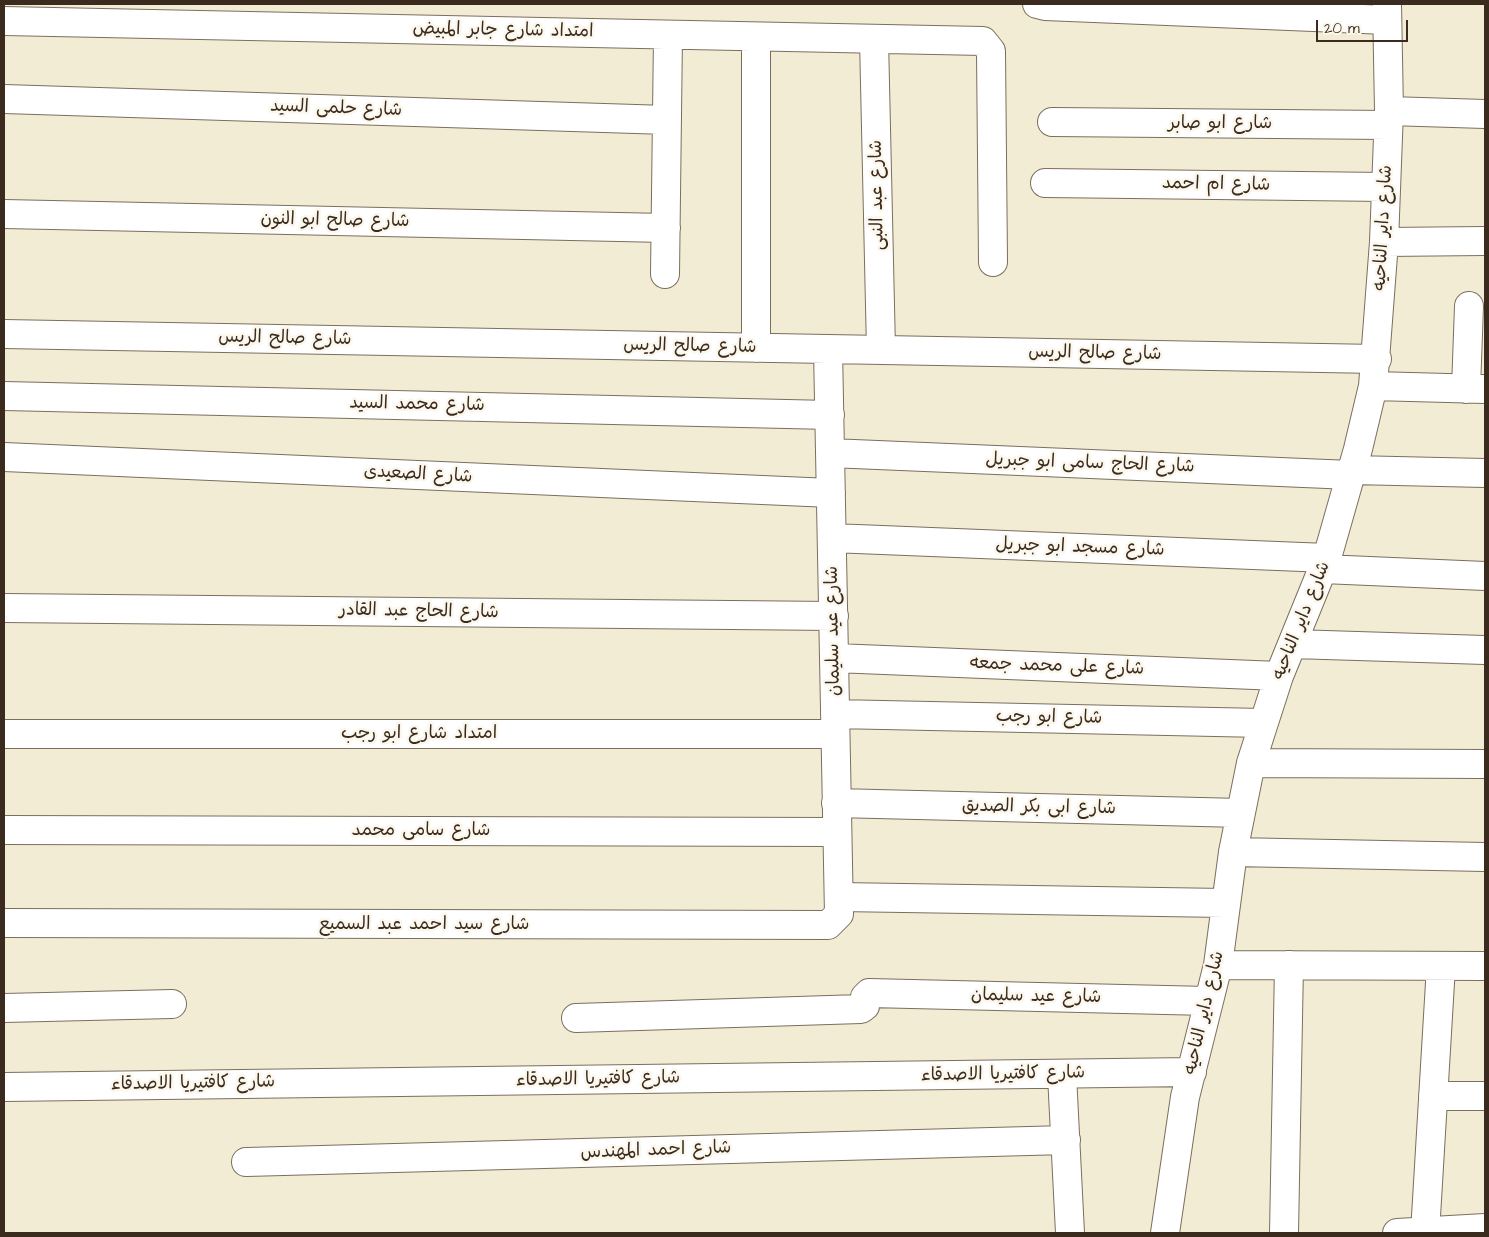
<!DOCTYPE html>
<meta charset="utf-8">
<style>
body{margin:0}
#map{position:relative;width:1489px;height:1237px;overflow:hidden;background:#f3ecd5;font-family:"Architects Daughter",sans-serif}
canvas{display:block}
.frame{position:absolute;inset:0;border:5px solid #3b2a1e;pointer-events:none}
.scale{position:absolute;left:1316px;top:20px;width:92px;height:22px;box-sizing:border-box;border:2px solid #3b2a1e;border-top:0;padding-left:6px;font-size:15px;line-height:18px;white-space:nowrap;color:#3b2a1e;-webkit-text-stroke:4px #fbf7ec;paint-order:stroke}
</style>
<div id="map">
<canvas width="1489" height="1237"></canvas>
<div class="frame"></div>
<div class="scale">20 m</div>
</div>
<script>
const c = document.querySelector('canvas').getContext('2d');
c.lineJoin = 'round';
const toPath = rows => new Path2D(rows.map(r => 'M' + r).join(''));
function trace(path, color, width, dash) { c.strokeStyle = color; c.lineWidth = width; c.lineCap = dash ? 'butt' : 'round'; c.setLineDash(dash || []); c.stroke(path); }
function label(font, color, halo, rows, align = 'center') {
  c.font = font + ' "Architects Daughter","Playpen Sans Arabic",sans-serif'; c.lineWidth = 5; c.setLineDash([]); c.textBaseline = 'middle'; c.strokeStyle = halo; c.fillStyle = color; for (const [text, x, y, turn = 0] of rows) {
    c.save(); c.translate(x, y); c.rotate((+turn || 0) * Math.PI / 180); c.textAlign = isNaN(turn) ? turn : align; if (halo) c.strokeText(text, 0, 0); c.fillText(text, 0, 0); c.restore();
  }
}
const street = toPath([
 [1037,4,1045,6,1387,20],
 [4,21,983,41,991,51,993,262],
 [874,39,881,350],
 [4,99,667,120],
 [1389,111,1485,114],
 [1052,122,1388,125],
 [1045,183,1386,187],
 [4,214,666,228],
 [1384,242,1485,241],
 [665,274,668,35],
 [4,334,1377,359],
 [756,348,756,37],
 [1373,386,1485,389],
 [1466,389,1469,306],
 [4,396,830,415],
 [830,453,1351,475],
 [4,457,831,493],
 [1352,470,1485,473],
 [832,538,1327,558],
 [1323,569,1485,576],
 [4,608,834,616],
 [1293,644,1485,650],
 [835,658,1279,676],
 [835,714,1263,723],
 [4,734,835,734],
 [1251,763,1485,764],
 [836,803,1241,813],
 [4,830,837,832],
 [1233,852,1485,857],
 [839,897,1225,903],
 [4,923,828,925,839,914,828,349],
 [1218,965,1485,966],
 [4,1008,172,1004],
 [576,1018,861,1009,865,1006,865,997,869,993,1208,1001],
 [1062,1075,1070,1233],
 [4,1087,1192,1072],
 [1433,1096,1485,1096],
 [246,1162,1066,1140],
 [1165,1233,1185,1097,1218,965,1233,852,1251,763,1279,676,1327,558,1358,449,1373,386,1384,242,1389,111,1387,4],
 [1284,1233,1289,965],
 [1397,1233,1485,1228],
 [1425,1233,1441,966]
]);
trace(street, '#7b6e5e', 30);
trace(street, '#fff', 28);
label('18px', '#3b2a1e', '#fbf7ec', [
 ["امتداد شارع جابر المبيض",503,31,1],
 ["شارع حلمى السيد",336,109,2],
 ["شارع ابو صابر",1220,124],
 ["شارع ام احمد",1216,185,1],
 ["شارع عبد النبى",878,195,-91],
 ["شارع صالح ابو النون",335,221,1],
 ["شارع داير الناحيه",1384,228,-87],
 ["شارع صالح الريس",285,339,1],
 ["شارع صالح الريس",690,347,1],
 ["شارع صالح الريس",1095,354,1],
 ["شارع محمد السيد",417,405,1],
 ["شارع الحاج سامى ابو جبريل",1090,464,2],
 ["شارع الصعيدى",418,475,3],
 ["شارع مسجد ابو جبريل",1080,548,2],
 ["شارع الحاج عبد القادر",419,612,1],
 ["شارع داير الناحيه",1302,621,-68],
 ["شارع عيد سليمان",834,631,-91],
 ["شارع على محمد جمعه",1057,667,2],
 ["شارع ابو رجب",1049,718,1],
 ["امتداد شارع ابو رجب",419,734],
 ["شارع ابى بكر الصديق",1039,808,1],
 ["شارع سامى محمد",421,831],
 ["شارع سيد احمد عبد السميع",424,925],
 ["شارع عيد سليمان",1036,997,1],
 ["شارع داير الناحيه",1205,1013,-77],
 ["شارع كافتيريا الاصدقاء",1003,1075,-1],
 ["شارع كافتيريا الاصدقاء",598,1080,-1],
 ["شارع كافتيريا الاصدقاء",193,1084,-1],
 ["شارع احمد المهندس",656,1151,-2]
]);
</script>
